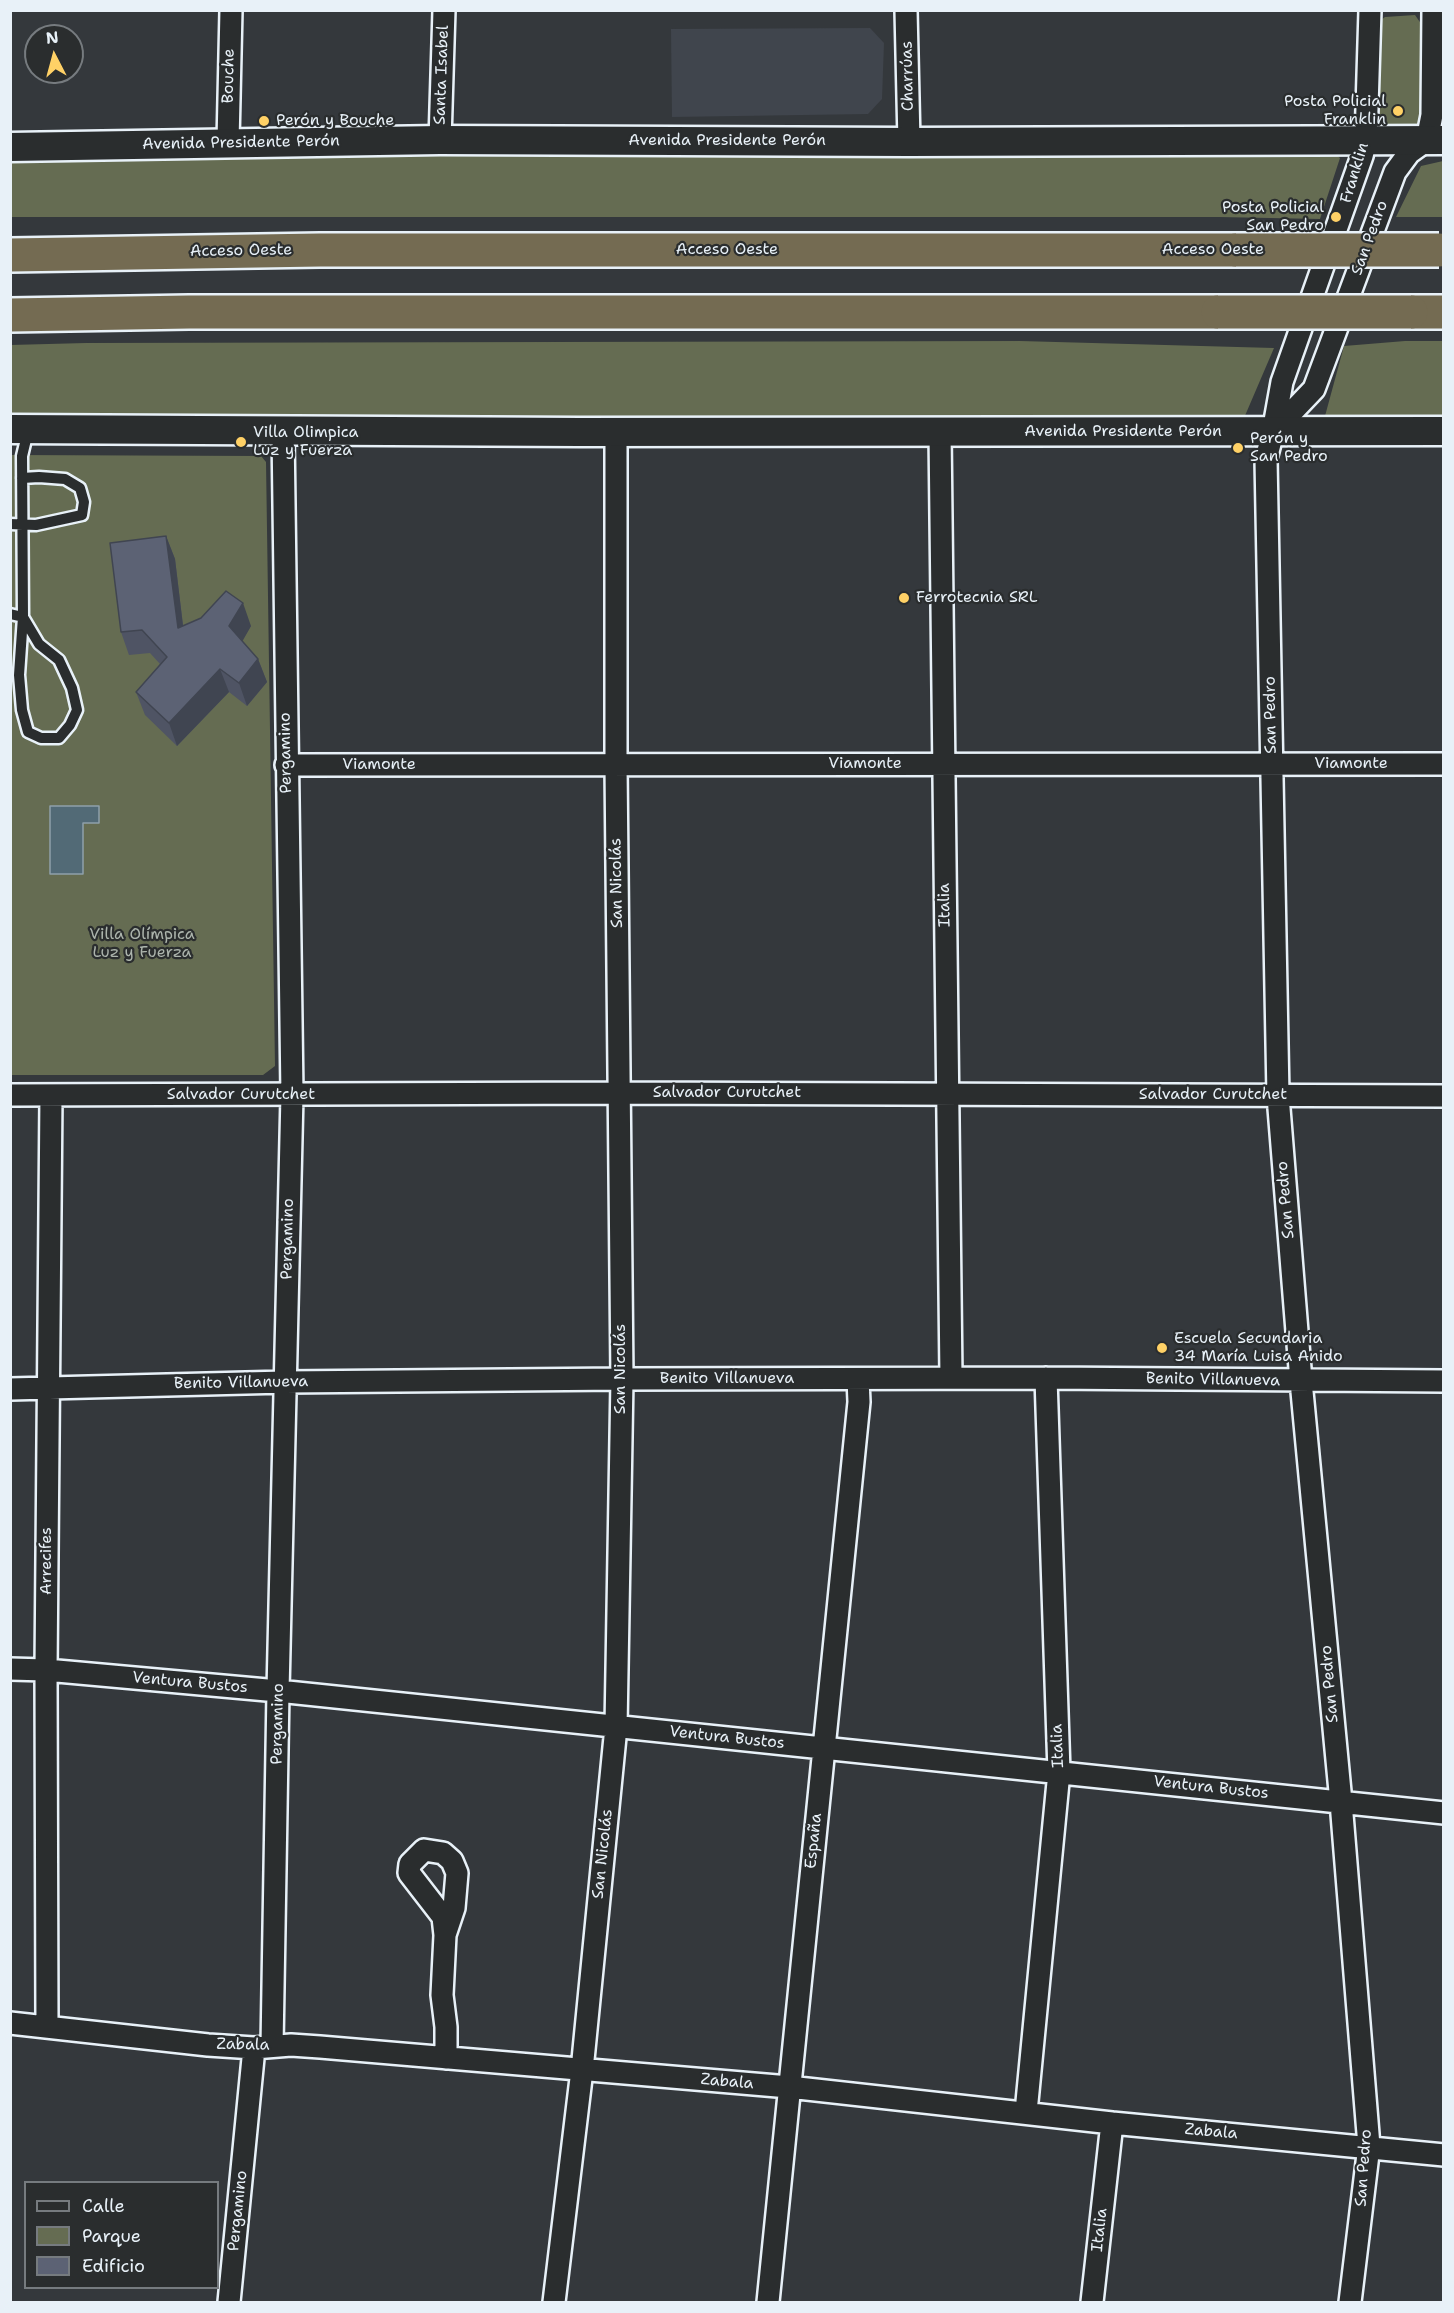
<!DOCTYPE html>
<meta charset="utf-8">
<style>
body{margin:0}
#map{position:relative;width:1454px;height:2313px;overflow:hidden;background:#34383c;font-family:"Shantell Sans",sans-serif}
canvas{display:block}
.frame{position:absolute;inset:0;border:12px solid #e8f1f8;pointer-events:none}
.legend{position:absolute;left:24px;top:2181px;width:195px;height:108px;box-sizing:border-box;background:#2a2d2e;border:2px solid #767b7f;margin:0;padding:8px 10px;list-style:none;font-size:18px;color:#e8f1f8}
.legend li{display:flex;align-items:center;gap:12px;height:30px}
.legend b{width:30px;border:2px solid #767b7f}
.north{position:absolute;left:24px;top:24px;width:60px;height:60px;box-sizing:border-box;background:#2a2d2e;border:2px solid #767b7f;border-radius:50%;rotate:354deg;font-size:16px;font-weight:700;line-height:24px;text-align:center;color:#e8f1f8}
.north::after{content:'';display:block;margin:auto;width:21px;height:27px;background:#ffd166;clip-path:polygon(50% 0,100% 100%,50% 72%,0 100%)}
</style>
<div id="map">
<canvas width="1454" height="2313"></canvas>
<div class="frame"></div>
<ul class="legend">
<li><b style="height:8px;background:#2a2d2e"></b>Calle</li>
<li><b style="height:16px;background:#656c52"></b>Parque</li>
<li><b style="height:16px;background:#5c6274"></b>Edificio</li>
</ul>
<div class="north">N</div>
</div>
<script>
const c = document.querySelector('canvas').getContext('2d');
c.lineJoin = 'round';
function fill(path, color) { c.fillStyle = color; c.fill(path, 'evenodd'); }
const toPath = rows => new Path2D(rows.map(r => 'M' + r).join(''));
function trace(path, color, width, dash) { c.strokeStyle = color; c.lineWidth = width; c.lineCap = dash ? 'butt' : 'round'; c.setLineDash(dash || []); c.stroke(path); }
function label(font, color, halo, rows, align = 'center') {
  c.font = font + ' "Shantell Sans",sans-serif'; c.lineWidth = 4.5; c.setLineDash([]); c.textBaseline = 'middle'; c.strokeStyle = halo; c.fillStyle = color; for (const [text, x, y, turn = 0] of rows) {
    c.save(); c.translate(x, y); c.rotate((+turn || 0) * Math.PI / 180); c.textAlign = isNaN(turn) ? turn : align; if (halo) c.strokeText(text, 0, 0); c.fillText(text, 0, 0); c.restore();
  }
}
fill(toPath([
 [870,28,884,43,882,99,868,114,672,117,671,29]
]), '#40454d');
fill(toPath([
 [1415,15,1424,28,1423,114,1416,126,1381,127,1375,115,1377,23,1385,17],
 [1332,151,1340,158,1320,219,1219,217,11,217,10,156,168,152],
 [1443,161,1443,217,1396,217,1421,166],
 [1020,341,1274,348,1244,418,11,415,10,345,86,343],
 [1405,341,1443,341,1443,416,1325,416,1344,346],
 [11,455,261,456,266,462,275,1066,263,1075,11,1075]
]), '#656c52');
const water = toPath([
 [50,806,99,806,99,823,83,823,83,874,50,874,50,806]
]);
fill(water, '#526a76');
trace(water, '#8ea0aa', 1.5);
const lane = toPath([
 [10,524,36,525,82,515,84,502,80,488,65,479,39,477,22,478],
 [10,614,23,617,39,644,59,660,72,688,77,710,70,725,59,738,41,738,28,732,22,710,19,675,23,617,22,456,28,431]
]);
const street = toPath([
 [906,10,909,142],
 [440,140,444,10],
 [228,142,231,10],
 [940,432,951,1378],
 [1273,432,1314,389,1395,172,1409,153,1427,140,1432,115,1433,10],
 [286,765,1444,764],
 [10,1095,620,1093,1444,1096],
 [10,1389,285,1382,622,1379,1046,1378,1444,1381],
 [10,1669,46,1670,278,1691,1444,1813],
 [445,1935,443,1917,409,1873,410,1864,424,1850,443,1853,452,1861,457,1873,454,1908,445,1935,442,1995,446,2027,446,2058],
 [10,2023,208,2045,254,2048,291,2045,320,2047,789,2087,1112,2123,1444,2155],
 [47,2027,46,1670,51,1095],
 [272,2046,278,1691,292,1095,283,431],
 [1026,2112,1059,1772,1046,1378],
 [229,2302,254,2048],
 [554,2302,582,2070,616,1727,622,1379,616,765,616,431],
 [768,2302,859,1402,858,1379],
 [1092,2302,1112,2123],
 [1350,2302,1369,2146,1341,1802,1301,1381,1278,1096,1266,459,1273,432,1282,382,1362,156,1366,140,1370,10]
]);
const secondary = toPath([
 [10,147,440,140,909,142,1444,140],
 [10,429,580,432,1444,431]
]);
const highway = toPath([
 [10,255,320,250,1236,250],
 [1411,312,1444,312],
 [10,315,189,312,1218,312]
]);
trace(lane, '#e8f1f8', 15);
trace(street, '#e8f1f8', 26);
trace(secondary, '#e8f1f8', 33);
trace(highway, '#e8f1f8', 38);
trace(lane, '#2a2d2e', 10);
trace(street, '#2a2d2e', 21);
trace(secondary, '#2a2d2e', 28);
trace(highway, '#746b52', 33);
const highwayBridge = toPath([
 [1236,250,1439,250],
 [1218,312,1411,312]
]);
trace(highwayBridge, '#e8f1f8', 38, []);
trace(highwayBridge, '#746b52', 33);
fill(toPath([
 [166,536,175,559,183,625,251,626,242,641,258,659,267,682,247,706,229,692,177,746,145,715,136,692,160,664,150,653,129,655,121,632]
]), '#4f5464');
fill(toPath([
 [166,536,175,559,186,651,178,628],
 [243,603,251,626,238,649,229,626],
 [258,659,267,682,247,706,239,683],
 [220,669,229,692,177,746,169,723]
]), '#404551');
const building = toPath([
 [166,536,178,628,201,618,226,591,243,603,229,626,258,659,239,683,220,669,169,723,136,692,167,657,142,630,121,632,110,543,166,536]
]);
fill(building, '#5c6274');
trace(building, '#404551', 1.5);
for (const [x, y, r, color] of [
 [1398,111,6,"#ffd166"],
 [264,121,6,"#ffd166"],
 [1336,217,6,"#ffd166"],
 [241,442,6,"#ffd166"],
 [1238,448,6,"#ffd166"],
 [904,598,6,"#ffd166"],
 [1162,1348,6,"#ffd166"]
]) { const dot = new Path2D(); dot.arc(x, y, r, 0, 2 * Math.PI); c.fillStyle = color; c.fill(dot); trace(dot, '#2a2d2e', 2); }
label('16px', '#e8f1f8', '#2a2d2e', [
 ["Santa Isabel",442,75,-88],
 ["Bouche",229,76,-89],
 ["Charrúas",908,76,-91],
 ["Avenida Presidente Perón",727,141],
 ["Avenida Presidente Perón",241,143,-1],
 ["Franklin",1355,173,-73],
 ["San Pedro",1370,238,-70],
 ["Acceso Oeste",727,250],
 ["Acceso Oeste",1213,250],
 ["Acceso Oeste",241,251,-1],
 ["Avenida Presidente Perón",1123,432],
 ["San Pedro",1271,715,-91],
 ["Pergamino",286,753,-91],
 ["Viamonte",865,764],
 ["Viamonte",1351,764],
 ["Viamonte",379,765],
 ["San Nicolás",617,883,-91],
 ["Italia",945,905,-91],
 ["Salvador Curutchet",727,1093],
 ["Salvador Curutchet",241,1095],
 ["Salvador Curutchet",1213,1095],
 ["San Pedro",1286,1200,-95],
 ["Pergamino",288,1239,-89],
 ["San Nicolás",621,1369,-90],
 ["Benito Villanueva",727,1379],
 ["Benito Villanueva",1213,1380,1],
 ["Benito Villanueva",241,1383,-1],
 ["Arrecifes",47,1561,-90],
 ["Ventura Bustos",190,1683,5],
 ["San Pedro",1330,1684,-95],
 ["Pergamino",278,1724,-89],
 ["Ventura Bustos",727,1738,6],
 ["Italia",1058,1746,-92],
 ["Ventura Bustos",1211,1788,6],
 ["España",814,1841,-84],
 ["San Nicolás",603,1854,-84],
 ["Zabala",243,2045,1],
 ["Zabala",727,2082,5],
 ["Zabala",1211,2132,5],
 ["San Pedro",1364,2168,-86],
 ["Pergamino",238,2211,-84],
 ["Italia",1100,2230,-84]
]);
label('16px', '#e8f1f8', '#2a2d2e', [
 ["Posta Policial",1386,102,"right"],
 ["Franklin",1386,120,"right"],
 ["Perón y Bouche",276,121],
 ["Posta Policial",1324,208,"right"],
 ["San Pedro",1324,226,"right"],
 ["Villa Olimpica",253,433],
 ["Luz y Fuerza",253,451],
 ["Perón y",1250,439],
 ["San Pedro",1250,457],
 ["Ferrotecnia SRL",916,598],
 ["Escuela Secundaria",1174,1339],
 ["34 María Luisa Anido",1174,1357]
], 'left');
label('16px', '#adb5ad', '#2a2d2e', [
 ["Villa Olímpica",142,935],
 ["Luz y Fuerza",142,953]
]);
</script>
